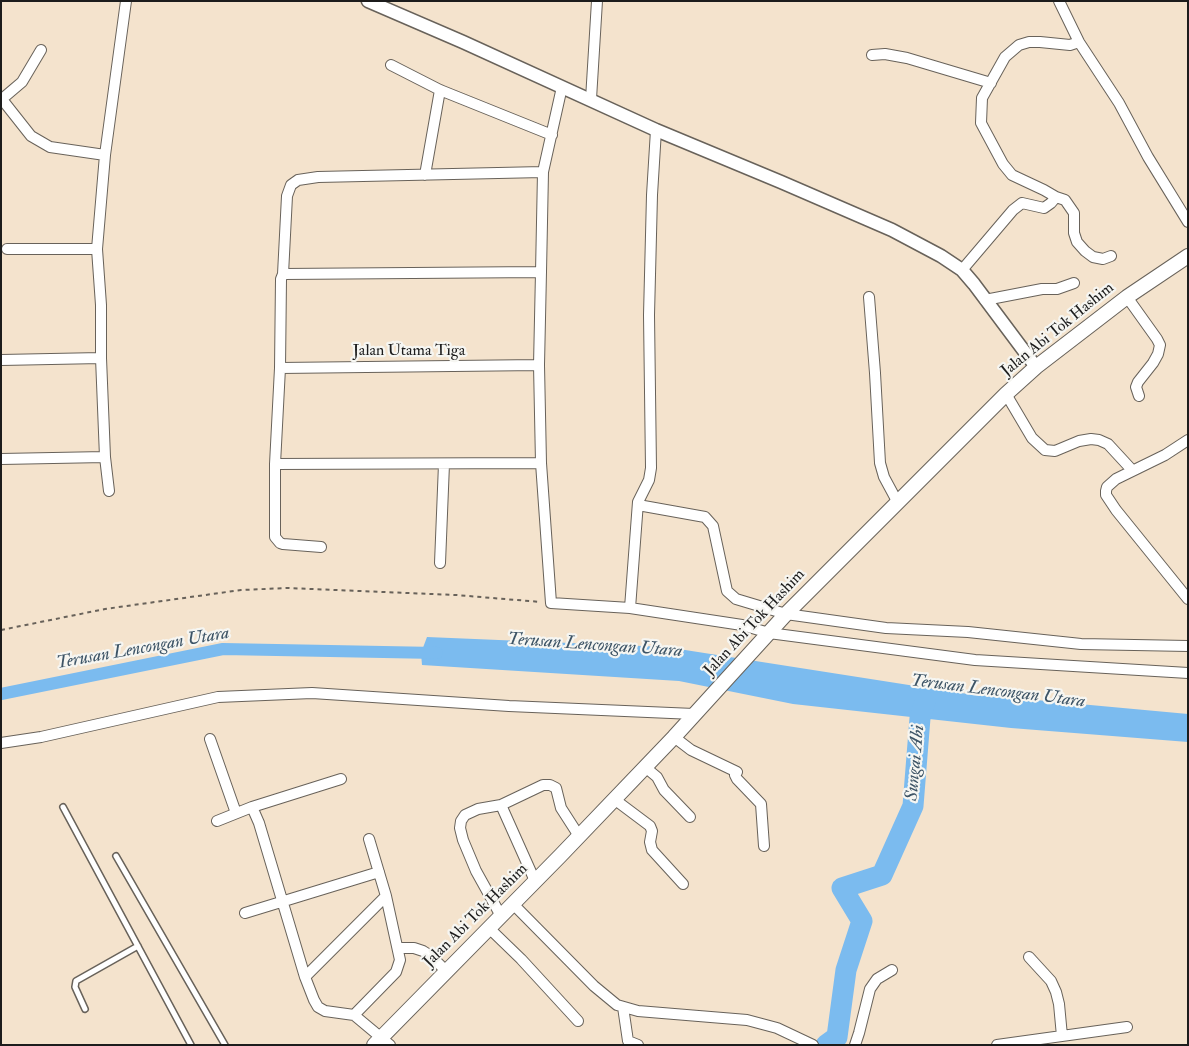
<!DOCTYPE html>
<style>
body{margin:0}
#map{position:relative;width:1189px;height:1046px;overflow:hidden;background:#f4e3cd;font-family:"IM FELL Double Pica",serif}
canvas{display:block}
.frame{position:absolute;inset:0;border:2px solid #1c1c1c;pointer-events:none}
</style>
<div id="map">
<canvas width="1189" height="1046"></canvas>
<div class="frame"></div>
</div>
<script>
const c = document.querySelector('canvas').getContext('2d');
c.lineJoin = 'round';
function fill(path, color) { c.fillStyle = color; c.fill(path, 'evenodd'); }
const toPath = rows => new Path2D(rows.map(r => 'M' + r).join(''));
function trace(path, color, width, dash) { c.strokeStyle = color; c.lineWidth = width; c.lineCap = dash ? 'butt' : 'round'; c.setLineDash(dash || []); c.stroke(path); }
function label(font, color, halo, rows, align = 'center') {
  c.font = font + ' "IM FELL Double Pica",serif'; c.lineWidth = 4.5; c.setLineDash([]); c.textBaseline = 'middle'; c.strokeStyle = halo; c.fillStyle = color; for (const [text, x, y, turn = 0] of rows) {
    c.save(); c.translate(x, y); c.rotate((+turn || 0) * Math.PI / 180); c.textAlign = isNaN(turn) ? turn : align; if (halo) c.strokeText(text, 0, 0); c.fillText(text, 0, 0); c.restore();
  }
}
fill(toPath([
 [427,637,666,647,960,693,1188,714,1188,742,1011,728,793,704,679,681,422,665,421,653]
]), '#7bbbef');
trace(toPath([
 [1,694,223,649,437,653]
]), '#7bbbef', 12);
trace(toPath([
 [826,1045,837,1037,846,970,862,921,842,888,882,875,913,806,920,718,925,701]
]), '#7bbbef', 21);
const service = toPath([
 [63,807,191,1045],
 [116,856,225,1045],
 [85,1009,75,987,76,981,138,946]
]);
const minor = toPath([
 [1059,1,1079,42,1119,103,1148,157,1188,222],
 [872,55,885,54,907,58,991,83],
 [391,65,440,90,552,135],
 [562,87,543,172,541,272,539,365,541,463,551,603,630,608,742,625,769,633,975,660,1188,673],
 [1,98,31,136,50,147,105,155],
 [2,99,22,82,41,50],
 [591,99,597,1],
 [425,175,440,90],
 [1056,197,1044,190,1012,175,1003,164,981,123,982,98,1005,57,1019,45,1029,42,1040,42,1070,45,1079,42],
 [7,249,97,249],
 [962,270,1013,210,1022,203,1044,208,1051,203,1056,197,1065,200,1074,213,1074,233,1077,242,1085,251,1093,257,1103,259,1111,256],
 [283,274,287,196,291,185,298,180,318,177,543,172],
 [869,297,875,373,880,463,884,477,898,503],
 [1127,297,1157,339,1160,345,1158,354,1153,363,1138,382,1136,387,1139,396],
 [985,300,1042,289,1057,289,1074,283],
 [1,360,101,358],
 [280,368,539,365],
 [1006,394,1032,438,1045,450,1055,451,1079,441,1091,439,1099,440,1108,444,1132,470],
 [1188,440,1165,455,1116,479,1107,487,1106,491,1106,495,1116,510,1188,599],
 [1,459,105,457],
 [275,464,541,463],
 [109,491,105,457,101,358,101,305,97,249,105,155,126,1],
 [638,505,705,517,713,526,727,591,736,599,786,614,886,628,968,632,1081,644,1188,646],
 [321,547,283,544,280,543,275,537,275,464,280,368,281,279,283,274,541,272],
 [440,563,444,464],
 [630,608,638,502,649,480,651,468,649,315,652,195,656,130],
 [674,737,691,750,737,772,735,775,737,779,761,804,764,846],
 [210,739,236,813],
 [1,743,41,737,218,697,312,693,509,706,694,714],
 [645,767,657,777,664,790,690,817],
 [341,779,252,807,259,823,305,977,314,1000,318,1007,325,1011,354,1015,390,1045],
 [614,799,650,826,652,831,650,842,652,850,683,884],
 [501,805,535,881],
 [217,821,252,807],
 [513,904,594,986,617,1005,638,1011,747,1020,777,1028,813,1045],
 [245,913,379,872],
 [501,916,476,871,463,840,460,828,461,821,465,815,478,809,501,805,543,785,550,785,556,788,561,808,579,836],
 [490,929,521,959,578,1021],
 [398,948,414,948,423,951,431,956,446,971],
 [1029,957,1051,981,1056,992,1059,1004,1062,1036],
 [305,977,386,896],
 [623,1007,628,1041,638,1045],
 [354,1015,396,972,400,960,386,896,369,839],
 [855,1045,859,1033,870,989,877,979,892,970],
 [997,1045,1127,1027]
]);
const tertiary = toPath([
 [368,1,463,42,656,130,781,182,892,230,941,256,962,270,974,284,1036,367]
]);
const secondary = toPath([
 [374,1045,561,855,674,737,786,614,1006,394,1036,367,1127,297,1188,256]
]);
trace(service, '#68625a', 8);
trace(minor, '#68625a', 12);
trace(tertiary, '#68625a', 15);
trace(secondary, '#68625a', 16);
trace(toPath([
 [1,630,105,609,241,590,288,588,456,595,541,602]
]), '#68625a', 2, [4, 4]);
trace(service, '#fff', 5);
trace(minor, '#fff', 10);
trace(tertiary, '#fff', 12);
trace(secondary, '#fff', 14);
label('16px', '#1c1c1c', '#f6f6f2', [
 ["Jalan Abi Tok Hashim",1058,330,-39],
 ["Jalan Utama Tiga",409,352],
 ["Jalan Abi Tok Hashim",755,623,-47],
 ["Jalan Abi Tok Hashim",476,916,-45]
]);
label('italic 18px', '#3d5466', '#f6f6f2', [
 ["Terusan Lencongan Utara",595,646,4],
 ["Terusan Lencongan Utara",143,649,-10],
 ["Terusan Lencongan Utara",998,692,7],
 ["Sungai Abi",916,763,-85]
]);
</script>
